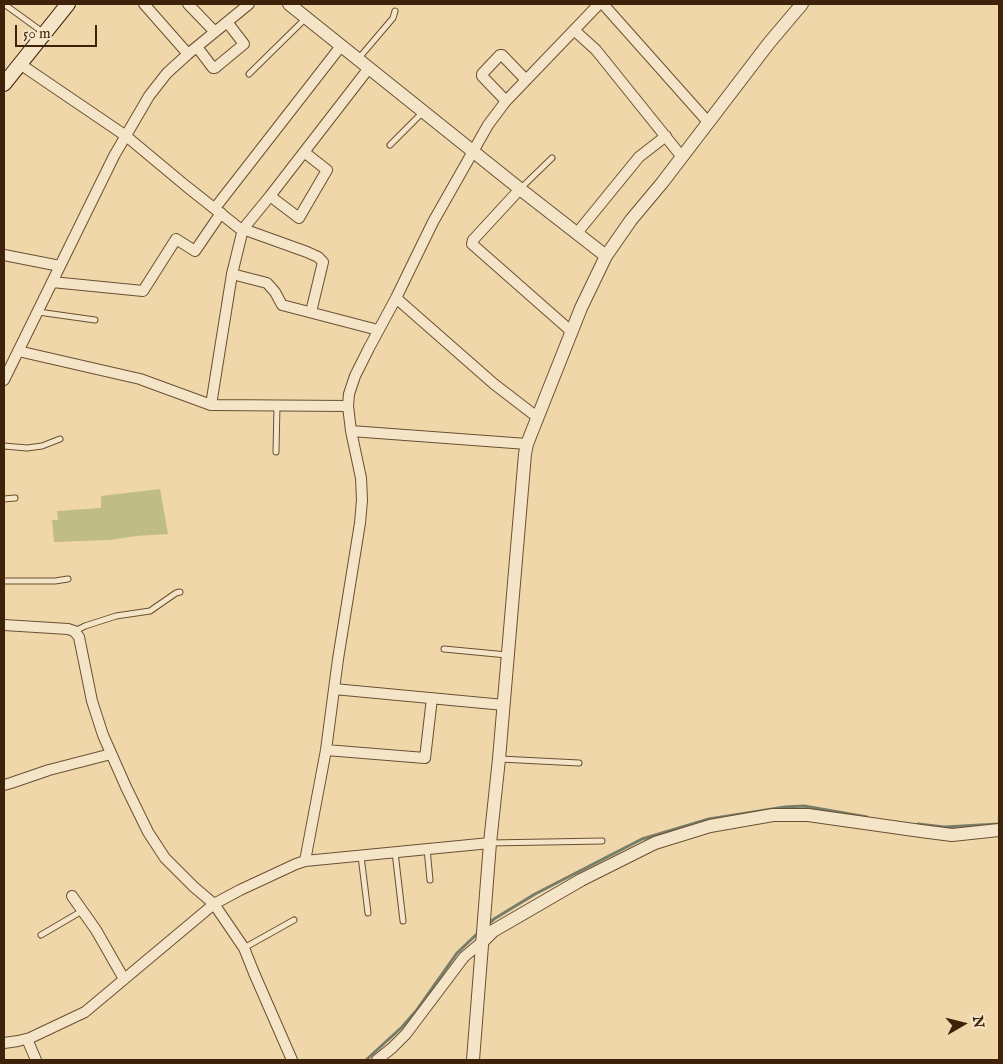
<!DOCTYPE html>
<style>
body{margin:0}
#map{position:relative;width:1003px;height:1064px;overflow:hidden;background:#efd7aa;font-family:"IM FELL English",serif}
canvas{display:block}
.frame{position:absolute;inset:0;border:5px solid #3f220a;pointer-events:none}
.north{position:absolute;left:938px;top:999px;width:50px;height:50px;-webkit-text-stroke:4px #f5e5c8;paint-order:stroke;rotate:82deg;font-size:14px;font-weight:700;line-height:20px;text-align:center;color:#3f220a}
.north::after{content:'';display:block;margin:auto;width:18px;height:22px;background:#3f220a;clip-path:polygon(50% 0,100% 100%,50% 72%,0 100%)}
.scale{position:absolute;left:15px;top:25px;width:82px;height:22px;box-sizing:border-box;border:2px solid #3f220a;border-top:0;padding-left:6px;font-size:15px;line-height:18px;white-space:nowrap;color:#3f220a;-webkit-text-stroke:4px #f5e5c8;paint-order:stroke}
</style>
<div id="map">
<canvas width="1003" height="1064"></canvas>
<div class="frame"></div>
<div class="north">N</div>
<div class="scale">50 m</div>
</div>
<script>
const c = document.querySelector('canvas').getContext('2d');
c.lineJoin = 'round';
function fill(path, color) { c.fillStyle = color; c.fill(path, 'evenodd'); }
const toPath = rows => new Path2D(rows.map(r => 'M' + r).join(''));
function trace(path, color, width, dash) { c.strokeStyle = color; c.lineWidth = width; c.lineCap = dash ? 'butt' : 'round'; c.setLineDash(dash || []); c.stroke(path); }
fill(toPath([
 [160,489,168,534,136,536,110,540,54,542,52,520,58,520,57,511,101,508,101,496]
]), '#bfbd85');
trace(toPath([
 [918,824,944,827,999,824],
 [488,924,494,919,535,894,642,839,709,819,785,807,804,806,867,817],
 [366,1060,402,1027,416,1011,457,953,479,932]
]), '#767d69', 3);
const service = toPath([
 [4,4,44,33],
 [359,58,393,18,395,11],
 [249,74,306,18],
 [390,145,423,112],
 [520,189,552,158],
 [38,312,95,320],
 [4,446,27,448,42,446,60,439],
 [276,452,277,405],
 [4,499,15,498],
 [4,581,55,581,68,579],
 [75,631,85,626,116,616,150,611,176,593,180,592],
 [444,649,507,655],
 [500,759,579,763],
 [490,843,602,841],
 [427,849,430,880],
 [395,852,403,921],
 [361,856,368,913],
 [41,935,82,911],
 [244,948,294,920]
]);
const minor = toPath([
 [144,4,188,54],
 [188,4,215,32],
 [603,4,708,122],
 [574,30,596,50,682,157],
 [197,47,213,68,215,68,244,44,227,22],
 [20,64,126,136,186,186,239,228,243,229,270,196,369,68],
 [506,101,482,76,482,74,500,55,502,55,526,80],
 [520,189,473,240,472,244,572,332],
 [270,196,299,218,327,170,304,152],
 [215,208,341,46],
 [577,233,639,157,666,136],
 [4,255,60,266],
 [232,274,267,283,275,292,282,305,378,330],
 [52,282,143,291,176,239,195,251,221,213],
 [396,298,494,384,537,417],
 [18,351,140,379,211,405,348,406],
 [4,380,114,156,149,96,167,73,188,54,249,4],
 [211,405,232,274,243,229,307,252,318,257,323,262,311,312],
 [351,431,527,444],
 [4,625,68,629,74,631,79,637,92,701,103,735,126,787,148,832,165,858,194,887,214,904,244,948,254,973,292,1060],
 [334,689,504,705],
 [326,750,425,758,432,698],
 [4,785,11,783,49,770,111,754],
 [305,861,326,750,338,659,360,523,362,500,361,478,351,431,348,406,349,394,355,376,369,348,396,298,433,222,488,125,506,101,599,4],
 [72,896,96,930,124,979],
 [27,1039,36,1060],
 [4,1043,18,1041,30,1038,85,1012,214,904,240,890,296,864,305,861,490,843],
 [377,1060,392,1048,406,1034,464,957,483,941]
]);
const tertiary = toPath([
 [289,4,520,189,606,256],
 [483,941,493,931,581,880,655,843,710,826,773,815,808,815,921,831,952,835,999,830],
 [473,1060,490,843,499,759,525,454,527,444,581,308,606,256,631,220,662,183,769,43,802,4]
]);
const secondary = toPath([
 [4,84,68,4]
]);
trace(service, '#6b4f32', 7);
trace(minor, '#6b4f32', 12);
trace(tertiary, '#6b4f32', 14);
trace(secondary, '#3f220a', 16);
trace(service, '#f5e5c8', 5);
trace(minor, '#f5e5c8', 10);
trace(tertiary, '#f5e5c8', 12);
trace(secondary, '#f5e5c8', 14);
</script>
